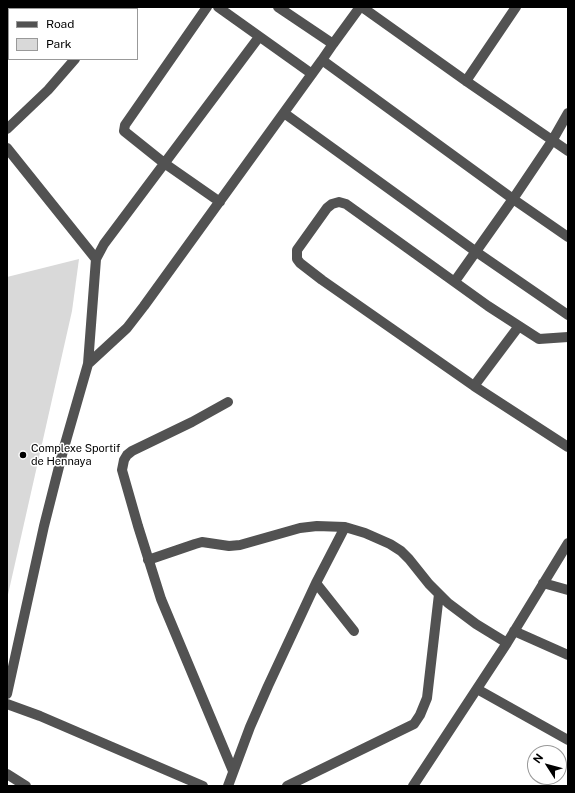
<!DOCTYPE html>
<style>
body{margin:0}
#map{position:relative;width:575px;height:793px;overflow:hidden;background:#fff;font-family:"Public Sans",sans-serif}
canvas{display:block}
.frame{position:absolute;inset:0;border:8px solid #000;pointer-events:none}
.legend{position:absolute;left:8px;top:8px;width:130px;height:52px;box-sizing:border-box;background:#fff;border:1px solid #999;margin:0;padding:5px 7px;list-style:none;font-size:12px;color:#000}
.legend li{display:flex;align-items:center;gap:8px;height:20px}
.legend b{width:20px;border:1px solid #999}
.north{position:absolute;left:527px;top:745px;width:40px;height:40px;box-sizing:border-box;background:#fff;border:1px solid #999;border-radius:50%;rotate:306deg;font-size:11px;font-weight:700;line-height:16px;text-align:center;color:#000}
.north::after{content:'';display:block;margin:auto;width:14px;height:18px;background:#000;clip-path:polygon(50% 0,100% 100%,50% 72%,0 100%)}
</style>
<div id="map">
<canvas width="575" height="793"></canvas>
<div class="frame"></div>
<ul class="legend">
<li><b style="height:5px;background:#525252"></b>Road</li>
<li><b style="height:11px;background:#d9d9d9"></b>Park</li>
</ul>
<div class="north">N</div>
</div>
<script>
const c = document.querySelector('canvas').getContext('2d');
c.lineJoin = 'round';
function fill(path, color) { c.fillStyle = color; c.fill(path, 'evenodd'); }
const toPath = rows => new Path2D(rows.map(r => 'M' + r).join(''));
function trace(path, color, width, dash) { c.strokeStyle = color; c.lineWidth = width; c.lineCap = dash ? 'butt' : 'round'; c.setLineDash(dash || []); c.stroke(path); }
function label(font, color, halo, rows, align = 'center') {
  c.font = font + ' "Public Sans",sans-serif'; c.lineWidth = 3; c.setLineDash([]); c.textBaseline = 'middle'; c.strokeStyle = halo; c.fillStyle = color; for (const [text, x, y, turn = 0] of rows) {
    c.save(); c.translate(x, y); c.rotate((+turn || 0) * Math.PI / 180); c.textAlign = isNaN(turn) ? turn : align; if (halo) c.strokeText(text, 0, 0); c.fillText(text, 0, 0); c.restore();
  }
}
fill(toPath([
 [79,259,72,311,7,599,7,277]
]), '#d9d9d9');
trace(toPath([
 [207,7,125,125,124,131,164,163,220,202],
 [218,7,312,74],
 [278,7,333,44,322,60,513,199,568,237],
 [362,7,466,81,568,151],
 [33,9,38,7],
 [112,9,114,7],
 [7,21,9,20],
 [333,44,360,7],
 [466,81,516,7],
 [284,113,475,251,568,315],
 [7,129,48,90,75,59],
 [7,148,96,259],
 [455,281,513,199,552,141,568,113],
 [568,337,539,339,488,306,346,204,339,202,332,204,327,208,297,250,297,259,300,263,322,280,474,386,568,447],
 [88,364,127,328,144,306,322,60],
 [474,386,519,326],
 [228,402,192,422,132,451,127,455,124,460,122,470,138,526,161,599,233,771],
 [148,560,195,544,202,542,229,546,240,545,300,528,317,526,345,527,365,533,390,544,401,551,409,559,429,584,448,603,476,624,507,643],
 [316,583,354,631],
 [543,583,568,590],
 [514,631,568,655],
 [477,689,568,740],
 [7,694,44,526,63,451,88,364,96,259,104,244,259,37],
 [7,704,40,716,203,786],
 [7,774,26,786],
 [228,786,250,727,268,686,316,583,345,527],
 [287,786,414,724,420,715,427,698,439,594],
 [413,786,507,643,568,543]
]), '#525252', 10);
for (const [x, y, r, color] of [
 [23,455,4,"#000"]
]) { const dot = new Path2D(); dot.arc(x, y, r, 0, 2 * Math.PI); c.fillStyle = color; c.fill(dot); trace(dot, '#fff', 1.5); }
label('11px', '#000', '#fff', [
 ["Complexe Sportif",31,449],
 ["de Hennaya",31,462]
], 'left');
</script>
